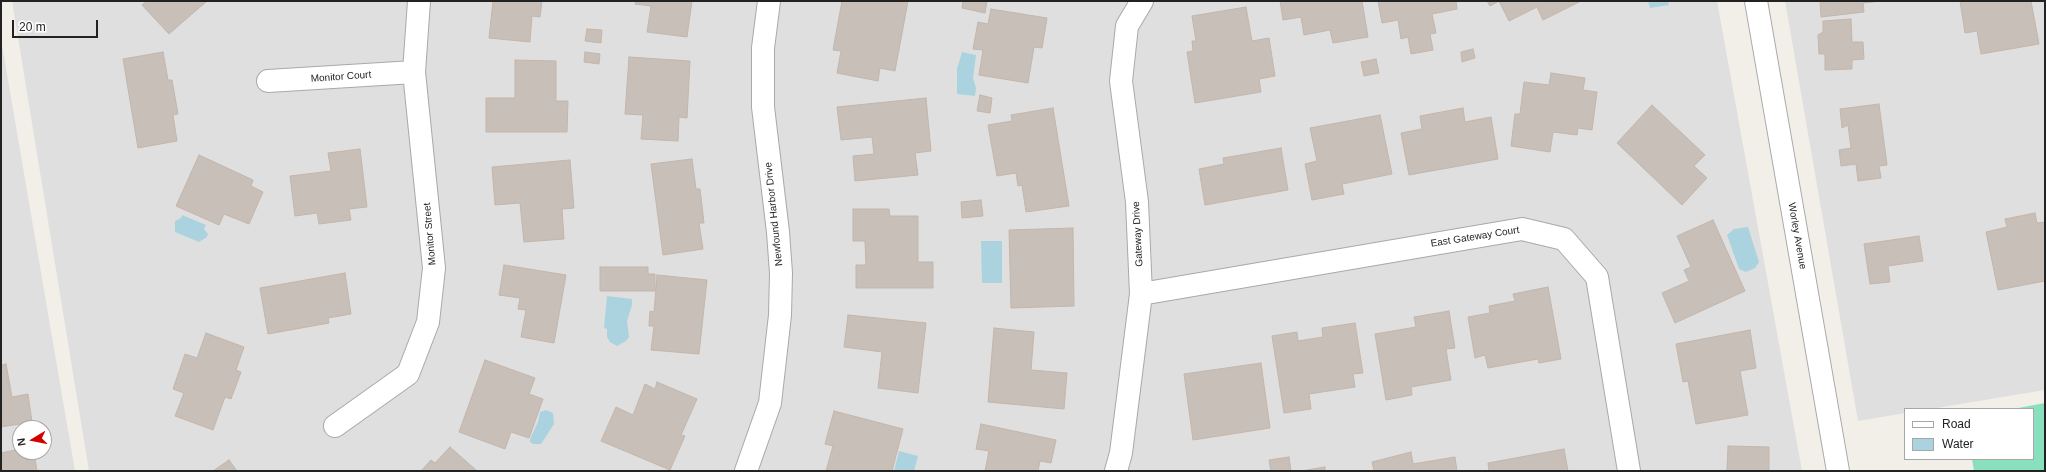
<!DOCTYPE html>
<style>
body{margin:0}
#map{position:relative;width:2046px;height:472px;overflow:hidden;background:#f2efe9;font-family:Arial,sans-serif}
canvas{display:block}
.frame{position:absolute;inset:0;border:2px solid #222;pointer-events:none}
.legend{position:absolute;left:1904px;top:408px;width:130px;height:52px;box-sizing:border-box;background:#fff;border:1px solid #a7a7a7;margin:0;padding:5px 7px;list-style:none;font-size:12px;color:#222}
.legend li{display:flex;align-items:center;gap:8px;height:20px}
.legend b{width:20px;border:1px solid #a7a7a7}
.north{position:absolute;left:12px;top:420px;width:40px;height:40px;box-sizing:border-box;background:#fff;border:1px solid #a7a7a7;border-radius:50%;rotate:260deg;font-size:11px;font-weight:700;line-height:16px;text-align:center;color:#222}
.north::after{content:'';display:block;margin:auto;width:14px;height:18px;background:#d40000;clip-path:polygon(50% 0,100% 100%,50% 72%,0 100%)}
.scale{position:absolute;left:12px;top:20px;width:86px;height:18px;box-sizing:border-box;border:2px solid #222;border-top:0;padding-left:5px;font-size:12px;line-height:14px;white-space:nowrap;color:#222;-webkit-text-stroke:3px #fff;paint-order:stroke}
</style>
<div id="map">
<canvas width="2046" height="472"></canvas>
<div class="frame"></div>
<ul class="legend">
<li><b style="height:5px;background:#fff"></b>Road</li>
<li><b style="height:11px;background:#aad3df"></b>Water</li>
</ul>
<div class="north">N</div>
<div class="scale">20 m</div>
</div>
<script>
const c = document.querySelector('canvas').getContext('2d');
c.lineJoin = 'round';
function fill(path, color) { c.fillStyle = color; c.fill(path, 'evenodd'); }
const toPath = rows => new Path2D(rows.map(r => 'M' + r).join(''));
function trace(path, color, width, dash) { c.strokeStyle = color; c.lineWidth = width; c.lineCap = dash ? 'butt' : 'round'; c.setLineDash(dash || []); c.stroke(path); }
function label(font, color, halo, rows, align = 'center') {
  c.font = font + ' Arial,sans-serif'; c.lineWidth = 4; c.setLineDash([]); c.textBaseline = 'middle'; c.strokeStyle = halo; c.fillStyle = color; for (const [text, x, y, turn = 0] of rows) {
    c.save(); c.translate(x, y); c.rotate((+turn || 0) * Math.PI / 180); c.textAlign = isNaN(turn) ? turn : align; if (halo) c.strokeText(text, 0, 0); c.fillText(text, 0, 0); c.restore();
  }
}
fill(toPath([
 [12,1,1717,1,1802,471,89,471],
 [1785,1,2045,1,2045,390,1931,409,1905,409,1905,413,1858,421],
 [1,39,75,471,1,471],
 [20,428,44,428,44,452,20,452]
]), '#e0dfdf');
fill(toPath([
 [2045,403,2045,471,1974,471,1972,459,2033,459,2033,409,2013,409]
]), '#88e0be');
fill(toPath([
 [1648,1,1668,1,1669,5,1650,8],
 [962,52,976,55,973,78,976,88,975,96,957,94,957,69],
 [182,215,206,225,204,229,208,234,207,237,199,242,175,232,175,221,181,218],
 [1748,227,1759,262,1755,268,1746,272,1739,269,1727,235,1734,229],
 [981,241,1002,241,1002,283,982,283],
 [607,296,632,299,632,305,627,321,629,337,626,341,617,346,610,342,607,337,607,329,604,328],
 [546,410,553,413,554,424,541,444,533,444,530,442,530,439,538,422,540,412],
 [899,451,918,456,914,471,894,471]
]), '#aad3df');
const building = toPath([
 [147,1,207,1,169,34,142,5,147,1],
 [493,1,542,1,540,17,532,16,530,42,489,38,493,1],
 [636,1,692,1,687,37,647,32,651,6,635,4,636,1],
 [842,1,908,1,895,71,880,68,878,81,837,73,841,51,833,50,842,1],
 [963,1,987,1,985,13,962,8,963,1],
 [1280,1,1362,1,1368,37,1333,43,1330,30,1304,35,1301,17,1283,20,1280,1],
 [1378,1,1456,1,1457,9,1432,14,1436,33,1430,34,1433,50,1411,54,1408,37,1401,39,1398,20,1382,23,1378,1],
 [1487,1,1579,1,1579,2,1543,20,1537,7,1509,21,1499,1,1490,6,1487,1],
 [1820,1,1881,1,1863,3,1864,12,1821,17,1820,1],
 [1960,1,2031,1,2039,44,1981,54,1977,31,1965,33,1960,1],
 [1246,7,1252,41,1269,38,1275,76,1259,79,1261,92,1195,103,1187,52,1193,51,1192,41,1196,41,1192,16,1246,7],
 [991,9,1047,18,1042,48,1034,47,1028,83,979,75,983,50,973,49,978,22,988,24,991,9],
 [1851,19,1852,42,1863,42,1864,59,1852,60,1852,69,1825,70,1825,54,1819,54,1818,35,1823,32,1823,21,1851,19],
 [587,29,602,30,601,43,585,41,587,29],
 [1473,49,1475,58,1462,62,1461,52,1473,49],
 [163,52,168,80,172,80,178,114,173,115,177,141,138,148,123,59,163,52],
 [585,52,600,54,599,64,584,62,585,52],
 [629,57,690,61,687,118,679,117,678,141,641,139,643,115,625,114,629,57],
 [1376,59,1379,73,1364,76,1361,62,1376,59],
 [515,60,556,61,556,101,568,101,567,132,486,132,486,98,515,98,515,60],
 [1551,73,1585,78,1583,90,1597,92,1592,130,1578,128,1577,135,1553,132,1550,152,1511,146,1515,114,1520,114,1524,82,1549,85,1551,73],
 [980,95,992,98,990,113,977,111,980,95],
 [926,98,931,151,915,153,918,175,855,181,853,156,874,154,872,137,841,140,837,107,926,98],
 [1879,104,1887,165,1879,166,1881,178,1858,181,1856,164,1841,166,1839,150,1851,148,1848,125,1842,128,1840,109,1879,104],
 [1652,105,1705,155,1694,166,1707,178,1682,205,1617,143,1652,105],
 [1053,108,1069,206,1026,212,1022,185,1018,186,1016,173,997,176,988,125,1012,121,1011,115,1053,108],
 [1463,108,1465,122,1491,117,1498,159,1409,175,1401,133,1422,129,1420,116,1463,108],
 [1380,115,1392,174,1342,184,1344,194,1312,200,1305,164,1317,161,1310,128,1380,115],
 [1281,148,1288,190,1205,205,1199,169,1224,164,1223,158,1281,148],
 [360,149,367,207,349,209,351,220,319,224,317,213,295,216,290,176,331,171,328,153,360,149],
 [199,155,253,180,251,186,263,192,249,224,224,214,219,225,176,206,199,155],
 [692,159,696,189,700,189,704,223,699,223,703,249,663,255,651,164,692,159],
 [570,160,574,208,562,209,564,239,524,242,520,203,495,205,492,167,570,160],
 [981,200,983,216,962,218,961,202,981,200],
 [853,209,889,209,890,216,918,216,918,262,933,262,933,288,856,288,856,265,866,265,865,241,853,241,853,209],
 [2035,213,2037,223,2045,222,2045,281,1998,290,1986,232,2007,227,2005,219,2035,213],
 [1713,220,1745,291,1675,323,1662,293,1689,281,1684,270,1691,267,1677,236,1713,220],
 [1073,228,1074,306,1011,308,1009,230,1073,228],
 [1919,236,1923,261,1888,266,1890,282,1870,284,1864,244,1919,236],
 [504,265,566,275,554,343,521,337,526,310,518,309,520,298,499,295,504,265],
 [600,267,648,267,648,274,655,274,655,291,600,291,600,267],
 [345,273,351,314,328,318,329,323,268,334,260,288,345,273],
 [657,275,707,280,699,354,651,350,654,326,649,326,650,311,654,312,657,275],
 [1548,287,1561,359,1539,363,1538,359,1488,368,1485,355,1475,358,1468,317,1490,313,1489,306,1515,301,1513,294,1548,287],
 [1449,311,1455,348,1446,349,1451,380,1411,387,1412,395,1386,400,1375,334,1416,327,1414,317,1449,311],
 [848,315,926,323,918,393,878,388,882,352,844,347,848,315],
 [1355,323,1363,373,1353,374,1355,387,1309,394,1311,409,1284,413,1272,336,1297,332,1298,341,1323,337,1322,328,1355,323],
 [994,328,1034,332,1031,370,1067,373,1064,409,988,402,994,328],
 [1750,330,1756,368,1740,371,1748,415,1696,424,1688,381,1683,382,1676,344,1750,330],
 [206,333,244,347,236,370,241,372,231,399,225,397,213,430,175,416,184,393,173,389,185,354,197,358,206,333],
 [485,360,535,378,529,394,543,399,529,438,511,432,505,449,459,432,485,360],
 [1261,363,1270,428,1193,440,1184,374,1261,363],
 [6,364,12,397,28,394,32,422,1,427,1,365,6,364],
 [657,382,697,399,681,435,685,436,670,470,601,441,616,407,633,415,645,384,655,389,657,382],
 [834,411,903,429,892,471,826,471,833,446,825,444,834,411],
 [981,424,1056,440,1051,463,1040,461,1038,471,985,471,989,451,976,449,981,424],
 [1728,446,1769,447,1769,471,1727,471,1728,446],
 [450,447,477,471,421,471,431,460,435,463,450,447],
 [20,449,20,452,34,452,37,471,1,471,1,453,20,449],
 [1564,449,1568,471,1489,471,1488,463,1564,449],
 [1411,452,1413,464,1455,457,1457,471,1374,471,1372,462,1411,452],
 [1289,457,1291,471,1271,471,1269,460,1289,457],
 [229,460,237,471,213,471,229,460],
 [1325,467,1325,471,1301,471,1325,467]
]);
fill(building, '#c7bfb8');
trace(building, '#c4b6ab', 1);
const minor = toPath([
 [1756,1,1838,471],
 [268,81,414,72],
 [1141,294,1522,229,1564,239,1597,277,1629,471],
 [335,426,408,374,428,322,434,268,414,72,419,1],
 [746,471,770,403,780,315,781,273,778,232,763,107,763,48,769,1],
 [1116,471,1121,453,1141,294,1137,202,1121,81,1127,26,1142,1]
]);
trace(minor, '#a9a9a9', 24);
trace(minor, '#fff', 22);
label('10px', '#222', '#fff', [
 ["Monitor Court",341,77,-4],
 ["Newfound Harbor Drive",774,214,-96],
 ["Monitor Street",430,234,-95],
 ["Gateway Drive",1138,234,-93],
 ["Worley Avenue",1797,236,80],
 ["East Gateway Court",1475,237,-9]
]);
</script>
